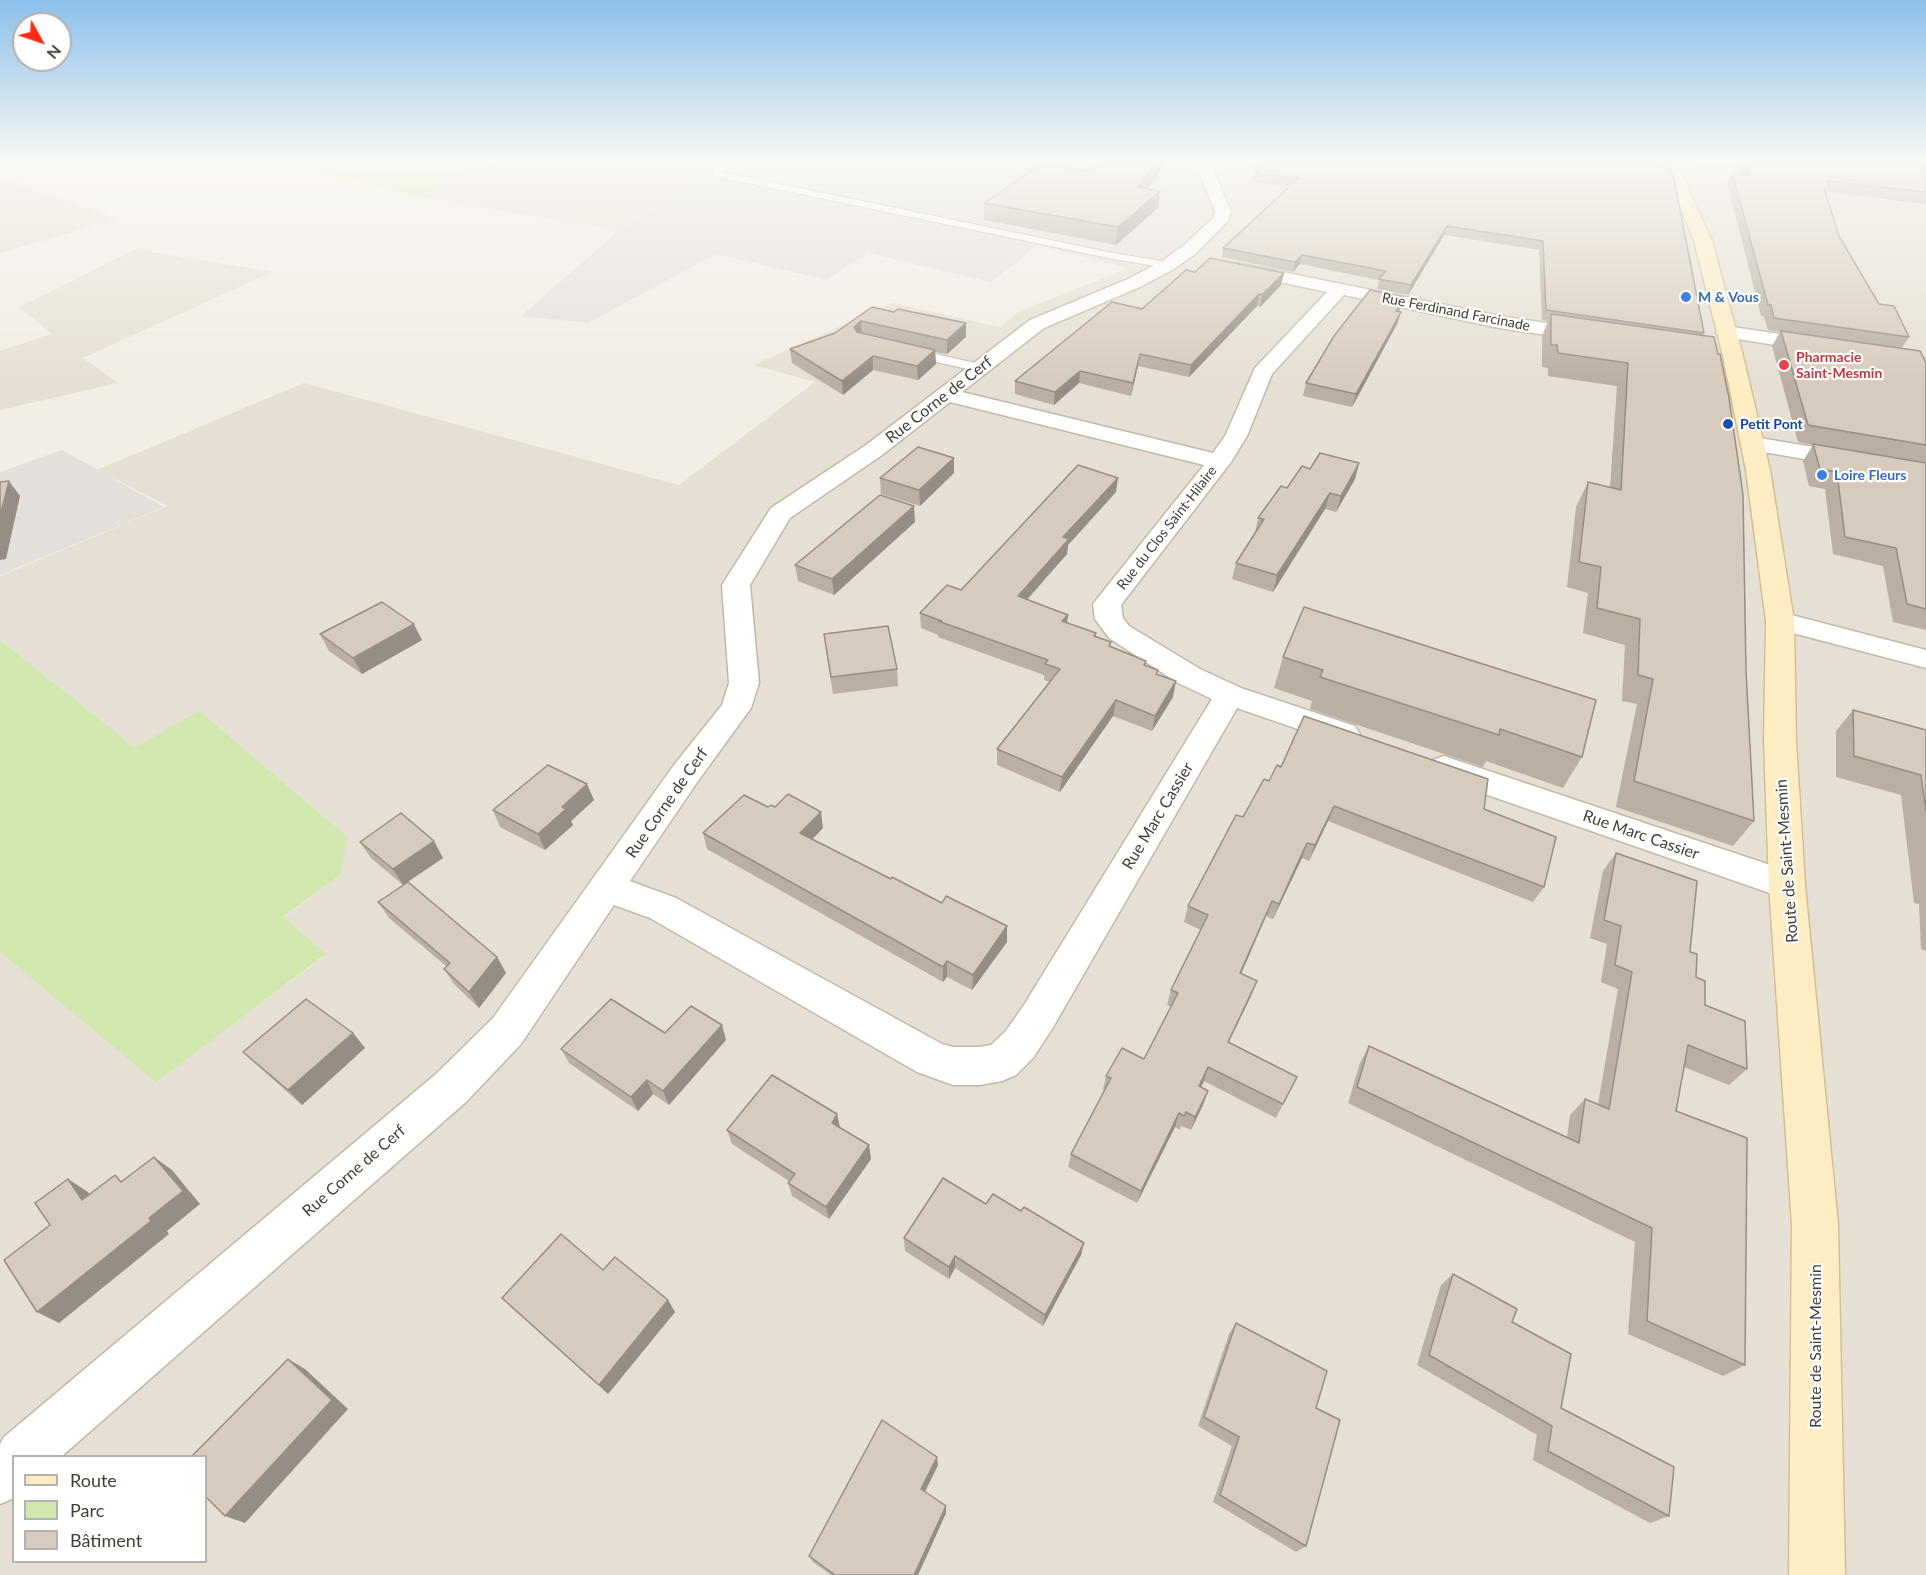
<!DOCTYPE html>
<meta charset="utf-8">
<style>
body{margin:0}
#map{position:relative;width:1926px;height:1575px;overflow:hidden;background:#f2ede5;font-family:Lato,sans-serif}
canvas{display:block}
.legend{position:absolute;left:12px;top:1455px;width:195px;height:108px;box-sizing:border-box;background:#fff;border:2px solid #b4b1ae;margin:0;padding:8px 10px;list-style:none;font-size:18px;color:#443d34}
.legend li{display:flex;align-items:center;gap:12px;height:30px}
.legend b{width:30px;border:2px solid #b4b1ae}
.north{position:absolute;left:12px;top:12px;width:60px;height:60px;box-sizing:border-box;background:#fff;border:2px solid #b4b1ae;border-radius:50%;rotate:130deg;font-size:16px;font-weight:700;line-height:24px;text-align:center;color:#443d34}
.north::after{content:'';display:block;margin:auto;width:21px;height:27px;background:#f92b14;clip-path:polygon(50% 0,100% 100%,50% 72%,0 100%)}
</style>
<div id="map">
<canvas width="1926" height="1575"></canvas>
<ul class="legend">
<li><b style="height:8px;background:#feedc2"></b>Route</li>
<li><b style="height:16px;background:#d0e7ad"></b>Parc</li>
<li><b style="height:16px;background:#d7cbbd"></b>Bâtiment</li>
</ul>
<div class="north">N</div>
</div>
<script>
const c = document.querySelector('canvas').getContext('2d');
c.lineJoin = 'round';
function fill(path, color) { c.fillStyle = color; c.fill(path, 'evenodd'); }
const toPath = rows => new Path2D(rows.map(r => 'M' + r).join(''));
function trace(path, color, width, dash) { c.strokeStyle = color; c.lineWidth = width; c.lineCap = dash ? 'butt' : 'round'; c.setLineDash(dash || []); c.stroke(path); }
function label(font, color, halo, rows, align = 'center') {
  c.font = font + ' Lato,sans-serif'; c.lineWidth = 4.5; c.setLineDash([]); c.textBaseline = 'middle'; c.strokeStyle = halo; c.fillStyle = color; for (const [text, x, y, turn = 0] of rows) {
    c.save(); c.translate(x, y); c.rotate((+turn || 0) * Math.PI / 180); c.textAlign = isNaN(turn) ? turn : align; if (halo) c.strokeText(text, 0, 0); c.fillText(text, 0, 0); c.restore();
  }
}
fill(toPath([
 [496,161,742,161,734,164,721,164,618,231,420,197],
 [1182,161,1926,161,1926,1575,0,1575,0,952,156,1081,326,955,283,918,340,875,135,749,0,640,0,576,168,506,97,470,304,383,679,485,815,382,754,365,893,303,1000,327,1018,312,1154,258,1196,199,1179,173],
 [14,1456,206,1456,206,1562,14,1562],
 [0,177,26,186,118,219,0,253],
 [136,249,272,272,83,358,118,383,0,410,0,351,52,334,19,307]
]), '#e6dfd3');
fill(toPath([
 [742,161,1182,161,1179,173,1196,199,1193,226,1154,258,1128,268,1038,245,991,282,867,253,827,280,716,254,588,323,521,316,618,231,722,163,734,164],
 [62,450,164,507,0,575,0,472]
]), '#e4dfda');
fill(toPath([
 [275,161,496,161,420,197],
 [0,640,135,748,199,711,347,837,340,875,283,917,326,954,156,1082,0,952]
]), '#d0e7ad');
fill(toPath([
 [1699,161,1751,161,1763,181,1706,174]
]), '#e3e0dd');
const service = toPath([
 [729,161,739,161,722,172,1113,253,1168,262,1173,265,1168,268,1113,259,714,176,713,174,717,166,729,161],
 [910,348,984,365,986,368,980,372,906,355,906,349,910,348]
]);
const minor = toPath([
 [1195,161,1209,161,1231,211,1228,221,1195,254,1174,269,1140,287,1044,328,962,392,1213,453,1225,436,1255,368,1327,292,1232,272,1229,268,1232,264,1238,263,1499,316,1588,329,1595,331,1598,335,1595,339,1588,341,1499,328,1344,295,1272,374,1247,436,1231,462,1121,605,1123,618,1129,626,1200,669,1241,688,1355,726,1360,734,1355,742,1344,745,1237,708,1052,1029,1033,1058,1016,1075,1002,1081,980,1085,953,1085,917,1072,650,918,614,905,521,1044,466,1102,62,1456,14,1456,14,1498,0,1504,0,1444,4,1437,436,1074,493,1018,674,765,722,705,729,683,722,585,771,508,866,445,1030,320,1128,279,1162,261,1183,246,1214,217,1215,211,1195,161],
 [950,402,1204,465,1093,604,1095,619,1109,638,1178,683,1212,699,1024,1005,1005,1032,991,1045,980,1047,953,1047,942,1044,676,898,630,881,698,781,751,708,759,683,750,585,790,518,882,455,950,402],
 [1726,326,1819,340,1826,342,1829,346,1826,350,1819,352,1719,336,1716,332,1719,328,1726,326],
 [1754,437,1926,466,1926,480,1746,449,1743,444,1746,439,1754,437],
 [1780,612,1926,650,1926,668,1770,627,1766,621,1770,615,1780,612],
 [1444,756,1800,875,1805,885,1800,895,1787,899,1433,776,1428,768,1433,760,1444,756]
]);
const secondary = toPath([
 [1662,161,1676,161,1712,241,1743,356,1770,470,1794,621,1796,742,1805,885,1838,1225,1845,1575,1789,1575,1792,1225,1769,885,1764,742,1766,621,1746,470,1723,356,1694,241,1662,161]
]);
trace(service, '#c1b8aa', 2);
trace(minor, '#c1b8aa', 3);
trace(secondary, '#d3bf94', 3);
fill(service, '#fff');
fill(minor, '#fff');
fill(secondary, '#feedc2');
fill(toPath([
 [1102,161,1167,161,1147,189,1158,208,1116,245,984,220,984,203,1093,172],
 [1658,161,1704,333,1702,336,1746,671,1754,821,1733,846,1616,807,1637,704,1622,701,1625,645,1583,633,1588,593,1567,587,1576,507,1588,482,1610,487,1617,386,1548,376,1548,368,1542,367,1542,336,1548,321,1542,320,1539,250,1444,235,1408,295,1377,289,1379,280,1300,264,1293,272,1222,257,1223,248,1291,186,1256,183,1256,180,1253,180,1255,171],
 [1739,161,1926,161,1926,204,1828,192,1826,195,1839,236,1879,304,1909,337,1902,348,1926,363,1926,630,1893,622,1883,566,1833,554,1825,489,1809,486,1803,461,1813,445,1798,442,1772,346,1780,332,1768,330,1764,317,1761,316,1727,182,1732,172,1742,173],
 [1195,272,1281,285,1260,307,1257,306,1189,377,1138,366,1131,396,1079,383,1054,405,1015,394,1015,381,1142,309],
 [1404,297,1399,311,1397,324,1352,407,1303,396,1306,383],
 [872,307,894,312,966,323,966,337,947,354,935,352,936,364,918,380,873,370,843,395,792,363,790,349,835,333],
 [1359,463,1355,479,1336,512,1325,509,1273,592,1232,579,1236,563,1255,533,1258,518,1287,488,1310,469],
 [954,473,920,506,881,494,880,478],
 [1116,492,1068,545,1067,554,1027,599,1068,615,1067,623,1096,633,1096,637,1111,642,1110,646,1146,661,1145,666,1158,674,1173,697,1152,731,1113,716,1060,792,997,765,997,749,1050,682,1044,680,1044,675,938,637,938,635,921,628,920,613,961,590],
 [915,522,834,595,798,581,795,565],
 [320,634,422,640,362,674,329,651],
 [826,650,897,669,898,686,833,694],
 [1283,657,1582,757,1563,788,1486,761,1483,767,1310,709,1312,701,1274,688],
 [1853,710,1926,730,1926,951,1921,949,1919,904,1914,903,1901,795,1836,777,1836,731],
 [1281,767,1484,809,1544,887,1533,902,1328,821,1309,861,1302,858,1273,919,1266,916,1241,974,1251,996,1229,1042,1297,1077,1276,1118,1204,1081,1201,1087,1203,1105,1191,1130,1181,1126,1180,1130,1175,1127,1137,1203,1068,1167,1071,1154,1104,1091,1103,1090,1106,1076,1144,1059,1171,1007,1167,1005,1171,990,1201,930,1184,922,1188,906,1243,817,1269,781],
 [594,800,571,821,573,825,545,850,500,827,493,810],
 [768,807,775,807,823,828,812,839,1007,942,972,990,947,977,943,982,707,849,703,833],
 [360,842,443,858,403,885,371,858],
 [1616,853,1690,952,1696,977,1705,1005,1747,1069,1729,1085,1684,1067,1676,1111,1745,1365,1723,1376,1628,1334,1635,1242,1348,1103,1360,1063,1369,1046,1567,1137,1570,1115,1585,1099,1598,1104,1618,989,1601,982,1607,944,1590,938,1603,871],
 [378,902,497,957,506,973,479,1008,454,984,444,969,446,966,389,918],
 [722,1025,726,1040,669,1105,653,1094,638,1111,569,1063,561,1049],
 [353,1033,365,1048,302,1105,258,1066,243,1052],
 [837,1114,840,1128,871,1159,829,1219,792,1196,788,1183,789,1181,732,1144,727,1130],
 [986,1204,1021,1211,1084,1243,1081,1255,1043,1326,955,1268,949,1279,905,1251,904,1238],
 [603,1270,675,1312,608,1394,513,1309,502,1298],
 [1453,1274,1512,1322,1561,1408,1669,1516,1650,1523,1533,1460,1537,1435,1417,1365,1441,1285],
 [1236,1323,1316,1408,1306,1546,1296,1552,1213,1502,1232,1446,1198,1426,1229,1334],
 [938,1465,925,1492,946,1506,946,1513,918,1575,831,1575,813,1562,809,1556]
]), '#b9afa3');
fill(toPath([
 [1158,161,1167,161,1137,204,1138,187],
 [1160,191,1158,208,1116,245,1118,227],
 [1447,226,1444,235,1408,295,1411,285],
 [1302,255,1300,264,1293,272,1295,262],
 [1284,273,1281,285,1260,307,1262,295],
 [1259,294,1257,306,1189,377,1191,365],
 [1404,297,1400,309,1392,323,1396,311],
 [1401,312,1397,324,1352,407,1356,394],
 [861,321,862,335,855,341,854,327],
 [966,323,966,337,947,354,947,340],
 [935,350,936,364,918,380,917,366],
 [1140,354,1138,366,1131,396,1133,383],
 [873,356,873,370,843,395,842,381],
 [1080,371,1079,383,1054,405,1055,392],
 [954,458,954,473,920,506,919,490],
 [1359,463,1355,479,1336,512,1341,496],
 [1118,478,1116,492,1068,545,1067,554,1017,611,1018,596,1063,537],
 [9,481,20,496,6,559,0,560,0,516],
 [1330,493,1325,509,1273,592,1277,575],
 [914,506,915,522,834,595,832,579],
 [1068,615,1066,630,1062,621],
 [414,624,422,640,362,674,353,658],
 [1176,681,1173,697,1152,731,1155,716],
 [1116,700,1113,716,1060,792,1062,777],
 [587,784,594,800,571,821,573,825,545,850,538,834,562,807],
 [1334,806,1328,821,1309,861,1315,845],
 [821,812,823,828,803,849,800,833],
 [434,841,443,858,403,885,393,869],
 [1307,843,1302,858,1273,919,1279,904],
 [1272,901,1266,916,1235,988,1240,973],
 [1007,926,1007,942,972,990,973,975],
 [497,957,506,973,479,1008,469,992],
 [947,961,947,977,943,982,943,967],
 [1257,981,1251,996,1222,1056,1228,1042],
 [722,1025,726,1040,669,1105,663,1091],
 [353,1033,365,1048,302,1105,288,1090],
 [1208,1067,1204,1081,1194,1100,1199,1086],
 [647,1080,653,1094,638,1111,631,1097],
 [1208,1091,1203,1105,1191,1130,1195,1117],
 [1179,1113,1175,1127,1137,1203,1141,1191],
 [837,1114,840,1128,832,1123],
 [869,1145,871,1159,829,1219,826,1207],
 [154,1157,172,1170,200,1204,167,1231,169,1234,59,1323,37,1312,149,1218],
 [68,1179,88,1192,102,1213,82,1200],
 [1084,1243,1081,1255,1043,1326,1045,1315],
 [955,1256,955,1268,949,1279,949,1267],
 [668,1300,675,1312,608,1394,599,1385],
 [288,1359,305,1369,348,1409,245,1523,225,1516],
 [937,1457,938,1465,922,1497,921,1489],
 [946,1506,946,1513,918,1575,914,1575]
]), '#968e84');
const building = toPath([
 [1102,161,1158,161,1138,187,1160,191,1118,227,984,203,1041,164,1093,172,1102,161],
 [1259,161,1658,161,1662,167,1670,168,1674,179,1704,333,1546,310,1543,241,1447,226,1411,285,1379,279,1386,271,1302,255,1295,262,1223,248,1299,178,1257,174,1258,172,1255,171,1259,161],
 [1746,161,1926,161,1926,192,1827,181,1830,189,1824,188,1839,236,1879,304,1894,306,1909,337,1774,318,1771,305,1768,305,1732,172,1749,174,1746,161],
 [1210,258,1284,273,1262,295,1259,294,1191,365,1140,354,1133,383,1080,371,1055,392,1015,381,1112,302,1142,309,1186,270,1195,272,1210,258],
 [1370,290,1404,297,1396,311,1401,312,1356,394,1306,383,1334,336,1370,290],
 [872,307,894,312,898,309,966,323,947,340,861,321,854,327,857,332,935,350,917,366,873,356,842,381,790,349,835,333,872,307],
 [1551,314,1714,337,1718,354,1720,354,1729,398,1743,495,1746,671,1754,821,1634,781,1653,679,1638,675,1640,619,1597,608,1601,567,1579,562,1588,482,1621,490,1628,363,1558,353,1557,345,1551,345,1551,314],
 [1781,331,1920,351,1926,363,1926,445,1808,425,1781,331],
 [1813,444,1926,463,1926,609,1907,604,1896,548,1845,537,1837,472,1820,469,1813,444],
 [918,447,954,458,919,490,880,478,918,447],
 [1320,453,1359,463,1341,496,1330,493,1277,575,1236,563,1264,519,1258,518,1281,486,1287,488,1302,466,1310,469,1320,453],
 [1078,465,1118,478,1063,537,1069,539,1018,596,1068,615,1062,621,1096,633,1094,636,1111,642,1109,646,1146,661,1144,665,1158,670,1156,674,1176,681,1155,716,1116,700,1062,777,997,749,1060,669,1045,664,1048,660,938,621,942,621,920,613,947,585,961,590,1078,465],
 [9,481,0,516,0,482,9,481],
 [880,495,914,506,832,579,795,565,880,495],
 [382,602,414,624,353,658,320,634,382,602],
 [1304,607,1596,700,1582,757,1500,729,1499,735,1320,677,1323,670,1283,657,1304,607],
 [888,626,897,669,831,677,824,634,888,626],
 [1853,710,1926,730,1926,811,1921,775,1854,756,1853,710],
 [1304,716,1488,779,1484,809,1556,837,1544,887,1334,806,1315,845,1307,843,1279,904,1272,901,1240,973,1257,981,1228,1042,1297,1077,1283,1104,1208,1067,1199,1086,1208,1091,1195,1117,1186,1112,1184,1116,1179,1113,1141,1191,1071,1154,1111,1078,1106,1076,1122,1048,1144,1059,1178,993,1171,990,1208,915,1188,906,1236,815,1243,817,1264,779,1269,781,1277,765,1281,767,1304,716],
 [548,765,587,784,562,807,566,809,538,834,493,810,548,765],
 [788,794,821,812,800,833,891,879,892,877,942,903,946,896,1007,926,973,975,947,961,943,967,703,833,744,795,768,807,771,805,775,807,788,794],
 [401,813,434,841,393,869,360,842,401,813],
 [1616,853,1697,881,1690,952,1697,954,1696,977,1705,981,1705,1005,1745,1021,1747,1069,1688,1045,1676,1111,1747,1138,1745,1365,1647,1321,1652,1228,1357,1087,1369,1046,1579,1143,1585,1099,1609,1109,1632,972,1615,965,1621,926,1604,920,1616,853],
 [408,882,497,957,469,992,444,969,450,963,378,902,408,882],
 [306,999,353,1033,288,1090,243,1052,306,999],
 [611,999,665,1033,691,1006,722,1025,663,1091,647,1080,631,1097,561,1049,611,999],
 [772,1075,837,1114,832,1123,869,1145,826,1207,788,1183,795,1174,727,1130,772,1075],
 [154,1157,183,1191,149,1218,151,1221,37,1312,4,1260,50,1225,35,1203,68,1179,82,1200,115,1175,121,1182,154,1157],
 [943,1178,986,1204,993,1194,1021,1211,1024,1207,1084,1243,1045,1315,955,1256,949,1267,904,1238,943,1178],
 [561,1234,603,1270,615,1257,668,1300,599,1385,502,1298,561,1234],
 [1453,1274,1517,1309,1512,1322,1571,1354,1561,1408,1674,1467,1669,1516,1548,1451,1552,1426,1429,1355,1453,1274],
 [1236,1323,1327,1371,1316,1408,1340,1420,1306,1546,1220,1495,1239,1437,1204,1417,1236,1323],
 [288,1359,332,1400,225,1516,206,1497,206,1456,192,1456,288,1359],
 [882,1420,937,1457,921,1489,946,1506,914,1575,835,1575,809,1556,882,1420]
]);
fill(building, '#d7cbbd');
trace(building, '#968e84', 1.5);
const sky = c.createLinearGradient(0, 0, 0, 381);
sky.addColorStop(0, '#8bc0eb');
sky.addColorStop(0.42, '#f9f7f3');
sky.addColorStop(1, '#f9f7f300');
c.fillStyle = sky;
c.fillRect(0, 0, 1926, 381);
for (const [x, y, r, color] of [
 [1686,297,6,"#3f7fe0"],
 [1784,365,6,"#e0444e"],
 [1728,424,6,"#1a4fb4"],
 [1822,475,6,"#3f7fe0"]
]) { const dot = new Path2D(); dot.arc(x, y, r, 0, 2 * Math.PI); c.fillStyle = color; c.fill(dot); trace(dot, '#fff', 2); }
label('bold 14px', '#366cbe', '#fff', [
 ["M & Vous",1698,297],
 ["Loire Fleurs",1834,475]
], 'left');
label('14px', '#443d34', '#fff', [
 ["Rue Ferdinand Farcinade",1456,312,11],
 ["Rue du Clos Saint-Hilaire",1167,528,-52]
]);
label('bold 14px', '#be3a42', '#fff', [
 ["Pharmacie",1796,357],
 ["Saint-Mesmin",1796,373]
], 'left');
label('bold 14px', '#164399', '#fff', [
 ["Petit Pont",1740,424]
], 'left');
label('16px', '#443d34', '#fff', [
 ["Rue Corne de Cerf",939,400,-38],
 ["Rue Corne de Cerf",667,803,-55],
 ["Rue Marc Cassier",1158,816,-59],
 ["Rue Marc Cassier",1641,835,19],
 ["Route de Saint-Mesmin",1787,861,-94],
 ["Rue Corne de Cerf",354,1171,-41],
 ["Route de Saint-Mesmin",1816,1346,-90]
]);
</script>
